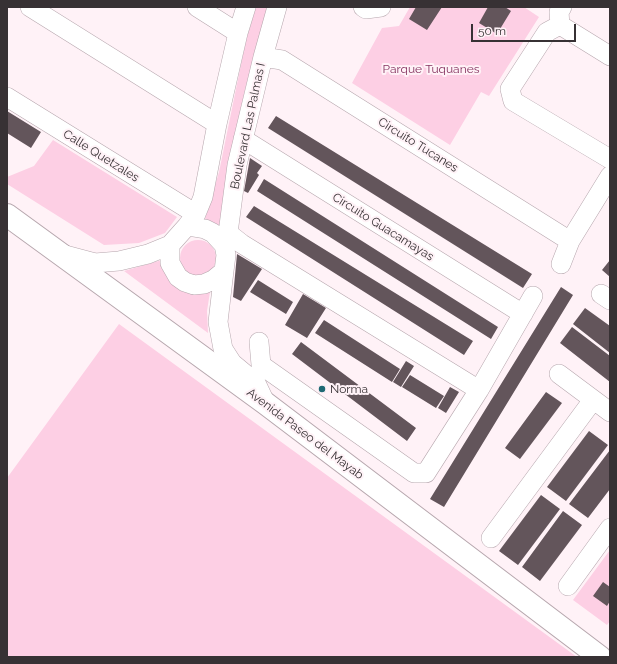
<!DOCTYPE html>
<style>
body{margin:0}
#map{position:relative;width:617px;height:664px;overflow:hidden;background:#fff2f7;font-family:Raleway,sans-serif}
canvas{display:block}
.frame{position:absolute;inset:0;border:8px solid #373134;pointer-events:none}
.scale{position:absolute;left:471px;top:24px;width:105px;height:18px;box-sizing:border-box;border:2px solid #373134;border-top:0;padding-left:5px;font-size:12px;line-height:14px;white-space:nowrap;color:#373134;-webkit-text-stroke:3px #fff2f7;paint-order:stroke}
</style>
<div id="map">
<canvas width="617" height="664"></canvas>
<div class="frame"></div>
<div class="scale">50 m</div>
</div>
<script>
const c = document.querySelector('canvas').getContext('2d');
c.lineJoin = 'round';
function fill(path, color) { c.fillStyle = color; c.fill(path, 'evenodd'); }
const toPath = rows => new Path2D(rows.map(r => 'M' + r).join(''));
function trace(path, color, width, dash) { c.strokeStyle = color; c.lineWidth = width; c.lineCap = dash ? 'butt' : 'round'; c.setLineDash(dash || []); c.stroke(path); }
function label(font, color, halo, rows, align = 'center') {
  c.font = font + ' Raleway,sans-serif'; c.lineWidth = 4; c.setLineDash([]); c.textBaseline = 'middle'; c.strokeStyle = halo; c.fillStyle = color; for (const [text, x, y, turn = 0] of rows) {
    c.save(); c.translate(x, y); c.rotate((+turn || 0) * Math.PI / 180); c.textAlign = isNaN(turn) ? turn : align; if (halo) c.strokeText(text, 0, 0); c.fillText(text, 0, 0); c.restore();
  }
}
fill(toPath([
 [256,7,268,7,245,90,235,135,220,228,204,222,219,172,246,40],
 [410,7,524,7,539,17,489,96,481,92,450,145,352,83,382,28,399,26],
 [53,140,177,217,165,233,139,243,104,245,7,184,7,177,34,166],
 '180 258a18 18 0 1 1 36 0a18 18 0 1 1-36 0Z',
 [162,260,196,292,210,292,207,311,208,333,124,271],
 [119,324,577,657,7,657,7,478],
 [610,550,610,621,607,625,573,600]
]), '#fdcfe4');
fill(toPath([
 [416,7,442,7,427,30,409,19],
 [488,7,505,7,511,11,497,34,479,23],
 [7,111,41,132,31,148,7,133],
 [276,116,532,274,523,288,268,128],
 [250,158,262,166,257,173,259,175,248,193,244,191],
 [264,179,498,327,491,339,257,191],
 [254,206,473,341,464,355,246,217],
 [237,254,262,269,241,301,233,297],
 [610,260,610,277,602,270],
 [258,280,293,302,286,314,250,292],
 [561,287,573,295,444,507,430,499],
 [303,294,326,308,307,338,285,325],
 [585,308,610,326,610,353,573,324],
 [324,320,400,369,392,382,315,333],
 [572,327,610,356,610,382,560,343],
 [301,342,416,428,407,441,292,354],
 [406,361,414,366,401,387,393,382],
 [410,375,444,396,436,408,402,387],
 [450,387,459,392,446,413,438,408],
 [546,392,562,403,520,459,505,448],
 [589,431,608,445,566,501,547,487],
 [610,450,610,489,588,518,569,504],
 [541,495,560,509,518,565,499,551],
 [563,511,582,525,540,581,522,567],
 [603,582,610,587,610,601,607,606,593,596]
]), '#63555b');
const minor = toPath([
 [30,7,217,124],
 [197,7,238,33],
 [363,7,366,9,381,7],
 [562,7,559,12,560,25,547,32,510,89,513,101,610,159],
 [560,25,610,56],
 [263,57,282,60,570,241,610,176],
 [7,97,196,214],
 [243,139,523,314],
 [187,226,196,214,203,197,217,124,238,33,246,7],
 [187,226,205,229,213,233,224,245,226,255,224,271,213,280,204,284,194,285,185,282,178,277,170,263,170,245,187,226],
 [228,233,242,244,479,390],
 [224,244,228,233,237,165,263,57,277,7],
 [65,255,95,263,119,261,148,254,170,245],
 [561,264,570,241],
 [224,271,218,322,223,349,232,363,256,383,264,400],
 [601,294,610,300],
 [259,342,261,365,414,473,426,473,479,390,533,296],
 [559,374,610,412],
 [491,538,593,400],
 [568,586,610,528]
]);
const major = toPath([
 [7,215,265,403,600,657]
]);
trace(minor, '#b6a6ad', 20);
trace(major, '#b6a6ad', 24);
trace(minor, '#fff', 19);
trace(major, '#fff', 22);
for (const [x, y, r, color] of [
 [322,389,4,"#1f6974"]
]) { const dot = new Path2D(); dot.arc(x, y, r, 0, 2 * Math.PI); c.fillStyle = color; c.fill(dot); trace(dot, '#fff2f7', 1.5); }
label('12px', '#863461', '#fff2f7', [
 ["Parque Tuquanes",431,69]
]);
label('12px', '#373134', '#fff2f7', [
 ["Boulevard Las Palmas I",248,126,-78],
 ["Circuito Tucanes",418,145,32],
 ["Calle Quetzales",101,156,32],
 ["Circuito Guacamayas",383,227,32],
 ["Avenida Paseo del Mayab",305,434,37]
]);
label('12px', '#373134', '#fff2f7', [
 ["Norma",330,389]
], 'left');
</script>
